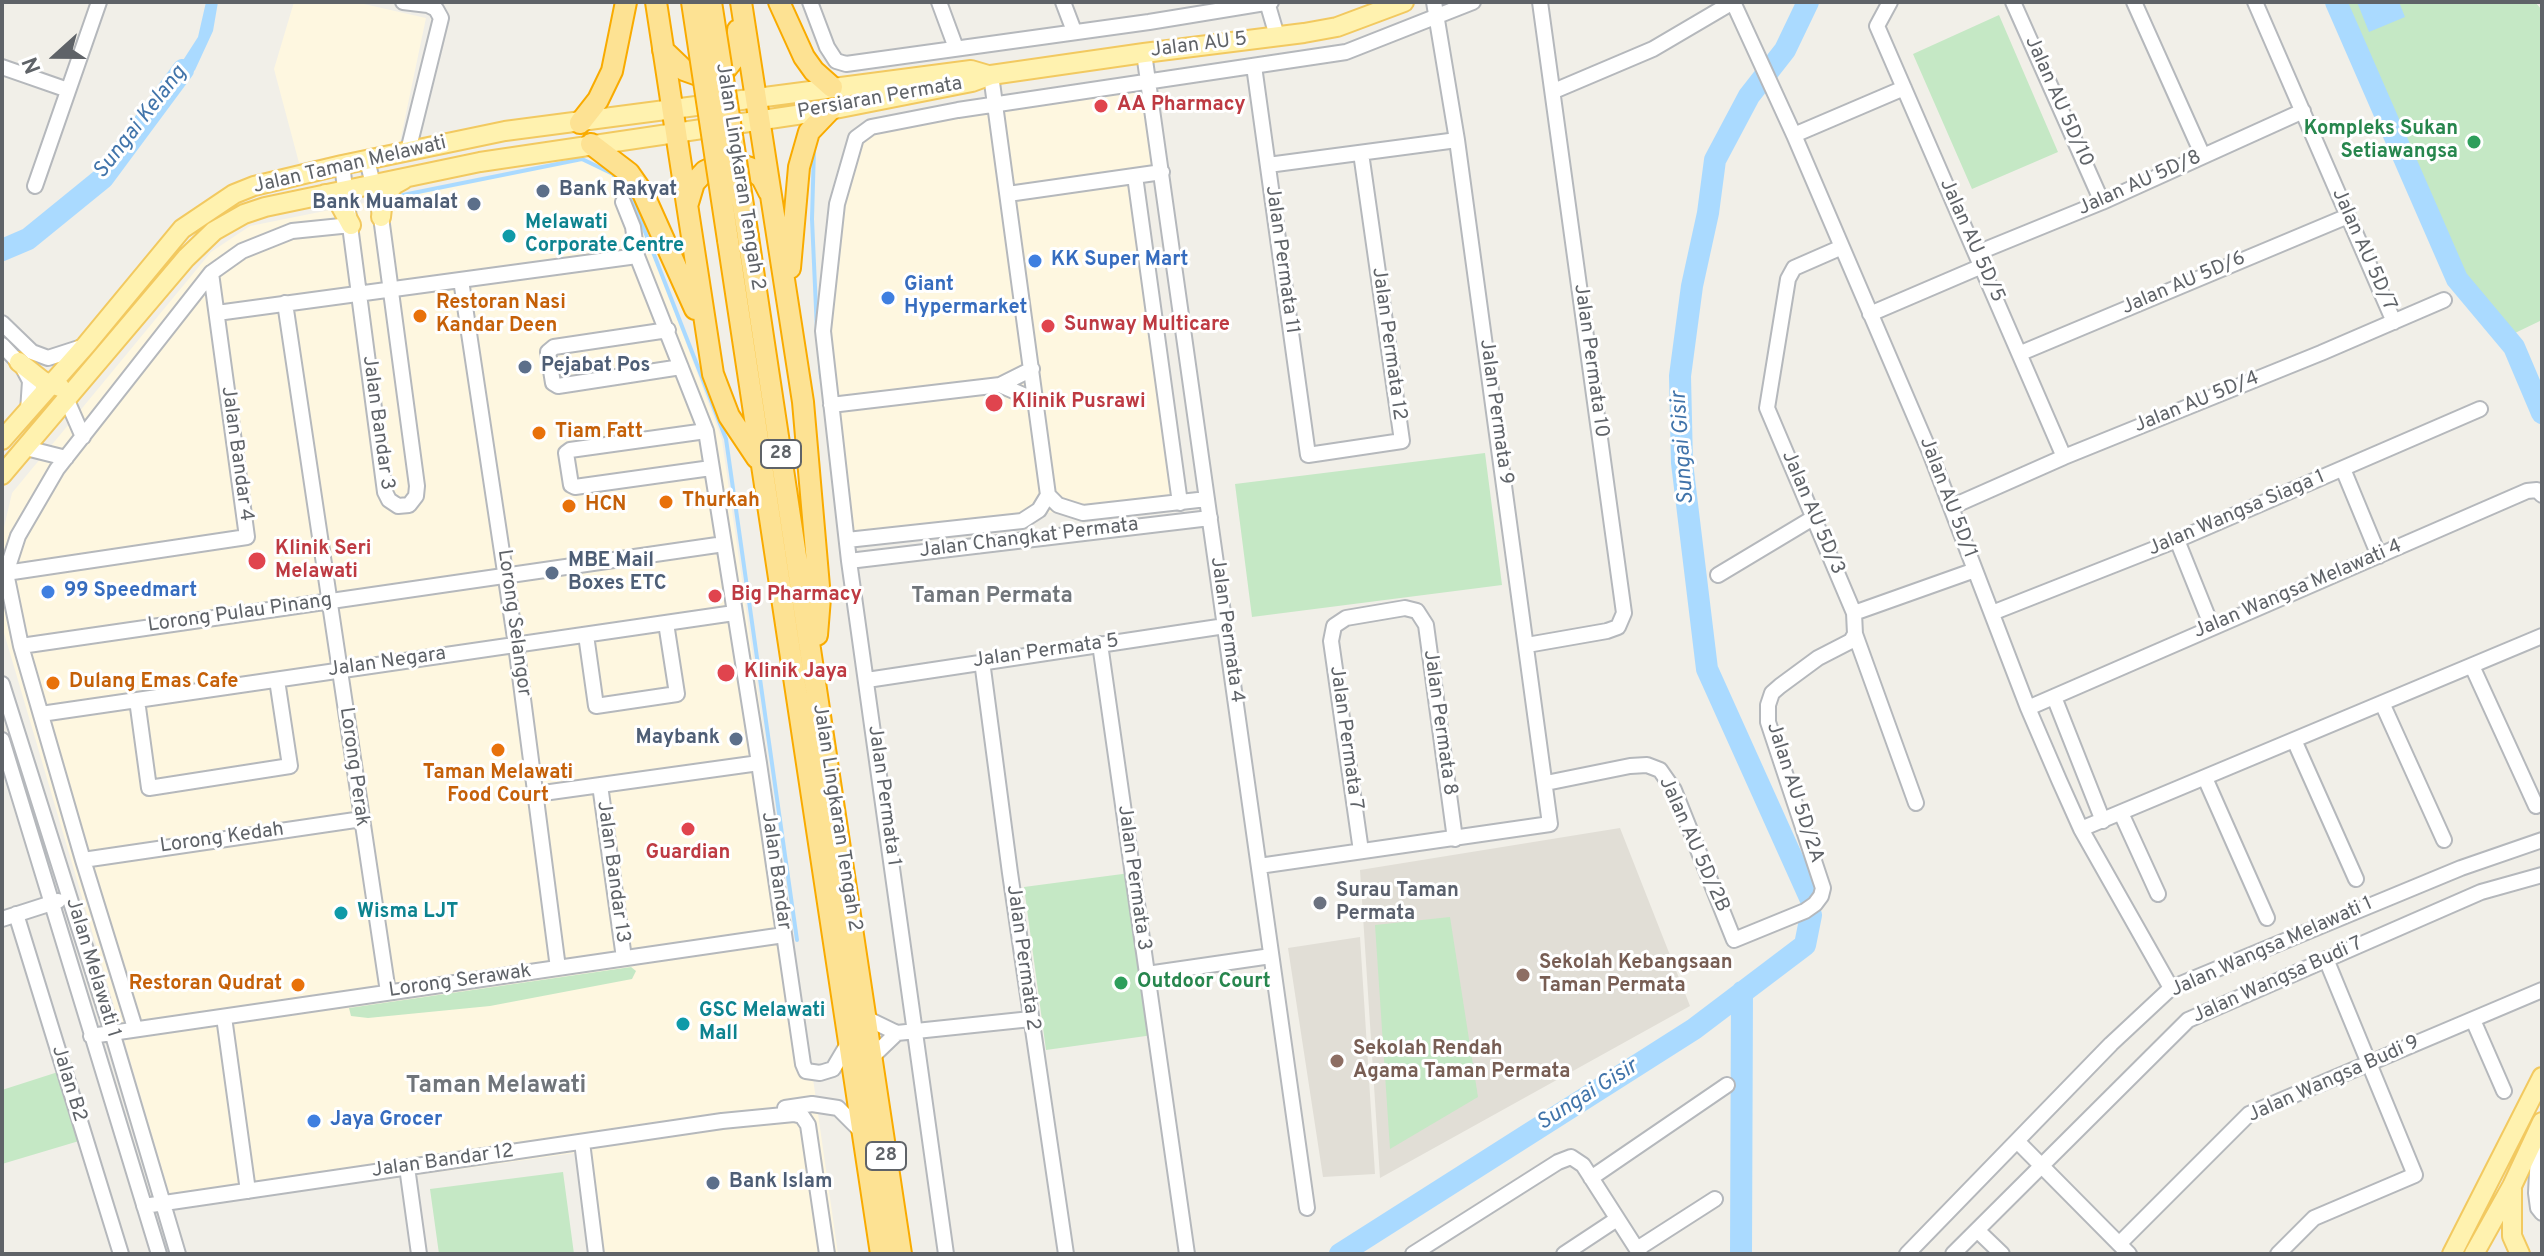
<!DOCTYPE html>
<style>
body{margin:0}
#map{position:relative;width:2544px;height:1256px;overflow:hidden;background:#f1efe8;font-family:Overpass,sans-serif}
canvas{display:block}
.frame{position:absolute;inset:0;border:4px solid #5f6368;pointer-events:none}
.north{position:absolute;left:16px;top:16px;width:80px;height:80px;-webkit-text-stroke:6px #fff;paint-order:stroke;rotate:249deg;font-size:22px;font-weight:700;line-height:32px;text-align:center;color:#5f6368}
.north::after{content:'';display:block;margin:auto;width:28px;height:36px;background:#5f6368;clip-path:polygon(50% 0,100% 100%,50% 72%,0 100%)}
</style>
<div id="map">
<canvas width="2544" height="1256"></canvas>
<div class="frame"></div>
<div class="north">N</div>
</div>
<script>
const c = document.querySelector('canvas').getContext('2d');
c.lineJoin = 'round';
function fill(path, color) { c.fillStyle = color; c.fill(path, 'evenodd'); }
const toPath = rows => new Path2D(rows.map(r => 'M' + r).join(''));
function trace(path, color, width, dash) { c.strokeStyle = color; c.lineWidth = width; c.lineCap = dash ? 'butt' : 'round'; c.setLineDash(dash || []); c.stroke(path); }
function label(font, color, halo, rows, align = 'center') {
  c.font = font + ' Overpass,sans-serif'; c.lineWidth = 6; c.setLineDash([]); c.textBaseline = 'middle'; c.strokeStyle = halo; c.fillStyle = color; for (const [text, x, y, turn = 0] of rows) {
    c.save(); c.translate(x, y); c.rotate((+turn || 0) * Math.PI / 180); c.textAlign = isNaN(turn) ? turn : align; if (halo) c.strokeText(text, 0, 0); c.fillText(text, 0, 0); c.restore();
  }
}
fill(toPath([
 [294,2,355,2,426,18,400,142,299,163,274,69],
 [1144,86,1156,168,1131,172,1175,498,851,536,828,330,842,206,861,140,874,131],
 [578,160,625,179,722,440,838,1254,588,1254,575,1153,174,1209,2,626,2,536,12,493,211,252,250,226]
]), '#fef7e0');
fill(toPath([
 [1620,828,1690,1006,1380,1178,1360,870],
 [1360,937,1375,1174,1323,1177,1288,948]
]), '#e1ded6');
fill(toPath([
 [2346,2,2535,2,2542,10,2542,320,2515,333,2461,274],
 [1999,15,2058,152,1972,189,1913,54],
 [1485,453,1502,585,1252,617,1235,484],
 [1130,873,1153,1035,1046,1050,1024,887],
 [1450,917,1478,1097,1390,1149,1375,925],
 [631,967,636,971,632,979,490,1006,368,1018,351,1016,349,1008],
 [58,1072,79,1141,2,1164,2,1090],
 [563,1172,574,1254,439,1254,430,1189]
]), '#c5e8c5');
fill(toPath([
 [206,2,218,2,213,31,195,70,170,97,162,93,198,37],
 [2357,2,2399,2,2405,17,2369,32]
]), '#aadaff');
trace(toPath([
 [814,148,812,219,817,331],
 [398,196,582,159,613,174,635,206,726,439,797,940],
 [820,364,821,377]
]), '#aadaff', 4);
trace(toPath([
 [1808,2,1785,50,1749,96,1715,160,1708,213,1692,286,1680,376,1682,463,1707,669,1811,900],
 [2336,2,2457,279,2514,347,2542,413],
 [2,250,28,239,103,178,183,70],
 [1340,1254,1694,1029,1805,945,1811,915],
 [1741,1254,1742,992]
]), '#aadaff', 22);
const minor = toPath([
 [403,2,428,5,436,9,441,18,408,151],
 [810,2,827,47,836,61,846,64,1149,22,1271,2],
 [939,2,956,48],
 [1063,2,1074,31],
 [1267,2,1277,36],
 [1733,2,1794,135,1929,450,2028,708,2059,780,2081,829,2171,988],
 [1890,2,1877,26,2064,457],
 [2013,2,2102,202],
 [2134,2,2203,156],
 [2255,2,2394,322],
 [1144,53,1307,1208],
 [1254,66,1308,455,1402,441,1361,153],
 [2,67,68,90],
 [991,75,1048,495,1058,505,1083,513,1207,499],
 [1554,91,1653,49,1733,2],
 [1794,135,1904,88],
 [342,165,385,492,389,500,398,506,409,505,416,496,417,486,381,217,367,160],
 [1268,165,1457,140],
 [1135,176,1180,503],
 [35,186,99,2],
 [1008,194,1162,172],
 [623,202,633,227,637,256,706,431,759,763,803,1064,806,1071,820,1073,833,1069,849,1042],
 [1842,247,1794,268,1788,279,1767,408,1854,613,1855,634,1916,803],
 [1977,253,2102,202,2303,111],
 [461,280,516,645,558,968],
 [285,303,388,992],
 [217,313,637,256],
 [1870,314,1982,266],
 [2,323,32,352,48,358,82,347],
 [668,330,554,347,548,352,553,383,558,386,681,367],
 [2,345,22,366,30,381,28,411],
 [2021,353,2348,216],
 [1000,385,1037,401],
 [66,398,83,437],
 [831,405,1000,385,1032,369],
 [706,431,570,450,566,453,571,485,575,487,711,468],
 [26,448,66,458],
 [2343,469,2379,556],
 [1951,507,2064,457,2321,353,2444,300],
 [847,540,1022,521,1039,510,1048,495],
 [2177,540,2212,627],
 [849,561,1210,518],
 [6,573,247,537,211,273],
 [1718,575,1813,518],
 [1854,613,1975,570],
 [1992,613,2177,540,2480,409],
 [586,635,596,706,677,694,666,623],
 [1100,644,1187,1254],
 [1527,645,1607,631,1618,627,1624,613,1540,2],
 [21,646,724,544],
 [982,661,1010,873,1066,1254],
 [2472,666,2536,806],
 [867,680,1225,626],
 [2,684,112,1032,178,1254],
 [2054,697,2103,821],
 [137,700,149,788,290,766,277,680],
 [2382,703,2444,840],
 [2028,708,2527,491,2537,490,2542,495],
 [41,714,734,613],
 [2,740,159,1254],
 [2294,740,2356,879],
 [2205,778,2267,918],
 [1546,783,1630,766,1647,765,1660,770,1674,790,1734,940,1805,911,1815,904,1821,896,1823,888,1768,722,1768,705,1772,693,1780,686,1818,658,1851,641,1855,634],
 [600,785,624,958],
 [536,794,759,763],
 [2121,813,2158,894],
 [2081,829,2542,636],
 [1361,851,1331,641,1334,626,1346,618,1405,608,1417,611,1426,625,1455,839],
 [83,860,362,819],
 [1259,866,1550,824,1457,140,1434,2],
 [16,914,121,1254],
 [2,919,58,901],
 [1147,974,1271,956],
 [224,1017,248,1191],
 [866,1018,897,1033],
 [2473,1020,2504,1091],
 [135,1028,83,860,21,646,6,573,18,536,57,469,211,273,242,251,292,231,351,225],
 [897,1033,1031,1019],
 [91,1036,784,935],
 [872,1057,897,1033],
 [785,1108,812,1104,838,1108,862,1132],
 [2539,1132,2536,1193,2538,1208,2542,1213],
 [582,1142,596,1254],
 [2018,1142,2129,1254],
 [407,1167,419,1254],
 [1591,1178,1727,1085],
 [144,1206,722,1121,794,1114,802,1116,808,1125,827,1254],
 [1977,1230,2002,1254],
 [2119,1244,2249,1114,2542,990],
 [1637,1249,1715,1199],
 [946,1254,849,561,823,331,837,204,856,138,871,127,958,110,1346,52,1473,2],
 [1413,1254,1558,1162,1571,1157,1583,1165,1640,1254],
 [1564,1254,1617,1219],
 [1907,1254,2111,1044,2171,988,2461,868,2542,840],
 [1953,1254,2188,1020,2481,892,2542,875],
 [2278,1254,2314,1218,2415,1175,2326,959]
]);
const major = toPath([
 [325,194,338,201,351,225],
 [381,217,383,199,394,185,403,180],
 [19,362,43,381,60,387],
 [2,440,86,345,182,229,234,194,254,186,342,165,505,131,971,70,988,75],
 [2,475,186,258,214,231,244,214,265,207,480,162,830,110,972,82,991,75,1144,53,1304,33,1337,27,1404,2],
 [2512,1189,2512,1236,2520,1254],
 [2452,1254,2542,1077],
 [2474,1254,2512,1186,2542,1122]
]);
const highway = toPath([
 [656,2,713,374,729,416,757,458],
 [741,2,803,402,820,598,817,635],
 [779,2,804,57,814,71,832,87],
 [663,50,684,70,698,75,712,76,726,69,733,60,737,49,738,30],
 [580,123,598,100,612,71,626,2],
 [591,144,629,173,643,193,695,309],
 [688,203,694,183,705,171,720,164,735,163,750,168,762,178,769,192],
 [748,237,901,1254],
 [728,240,881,1254],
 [790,268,799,167,809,132,830,110]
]);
trace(minor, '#b5b8bc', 18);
trace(major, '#f2c960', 22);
trace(highway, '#f9ab00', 24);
trace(minor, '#fff', 14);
trace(major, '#fff2af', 18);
trace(highway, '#fde293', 20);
const highwayBridge = toPath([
 [692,2,728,240],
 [711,2,748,237]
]);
trace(highwayBridge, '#f9ab00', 24, []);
trace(highwayBridge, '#fde293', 20);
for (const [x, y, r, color] of [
 [1101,106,8,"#e0444e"],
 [2474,142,8,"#2e9e5b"],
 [543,191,8,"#5c6f8a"],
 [474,204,8,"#5c6f8a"],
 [509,236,8,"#0f9aa8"],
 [1035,261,8,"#3f7fe0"],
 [888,298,8,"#3f7fe0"],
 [420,316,8,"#e8710a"],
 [1048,326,8,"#e0444e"],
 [525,367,8,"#5c6f8a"],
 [994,403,10,"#e0444e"],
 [539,433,8,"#e8710a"],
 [666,502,8,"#e8710a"],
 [569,506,8,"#e8710a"],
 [257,561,10,"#e0444e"],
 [552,573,8,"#5c6f8a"],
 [48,592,8,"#3f7fe0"],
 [715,596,8,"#e0444e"],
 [726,673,10,"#e0444e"],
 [53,683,8,"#e8710a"],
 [736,739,8,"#5c6f8a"],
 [498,750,8,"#e8710a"],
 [688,829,8,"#e0444e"],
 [1320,903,8,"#6b7280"],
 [341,913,8,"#0f9aa8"],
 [1523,975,8,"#8d6e63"],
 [1121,983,8,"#2e9e5b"],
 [298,985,8,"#e8710a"],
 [683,1024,8,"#0f9aa8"],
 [1337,1061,8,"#8d6e63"],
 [314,1121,8,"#3f7fe0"],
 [713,1183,8,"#5c6f8a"]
]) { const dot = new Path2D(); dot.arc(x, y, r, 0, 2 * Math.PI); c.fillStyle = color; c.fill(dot); trace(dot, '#fff', 3); }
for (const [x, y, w] of [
 [781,454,40],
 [886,1156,40]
]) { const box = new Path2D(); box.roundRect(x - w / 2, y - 14, w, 28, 6); c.fillStyle = '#fff'; c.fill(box); trace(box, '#5f6368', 2); }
label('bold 18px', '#5f6368', null, [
 ["28",781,454],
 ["28",886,1156]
]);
label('20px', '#5f6368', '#fff', [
 ["Jalan AU 5",1199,46,-7],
 ["Persiaran Permata",880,99,-10],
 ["Jalan AU 5D/10",2058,102,66],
 ["Jalan Taman Melawati",350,166,-13],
 ["Jalan Lingkaran Tengah 2",739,177,81],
 ["Jalan AU 5D/8",2140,184,-24],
 ["Jalan AU 5D/5",1971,241,66],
 ["Jalan AU 5D/7",2363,250,66],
 ["Jalan Permata 11",1281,260,82],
 ["Jalan AU 5D/6",2184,284,-23],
 ["Jalan Permata 12",1388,344,82],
 ["Jalan Permata 10",1590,361,82],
 ["Jalan AU 5D/4",2197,403,-22],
 ["Jalan Permata 9",1495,412,82],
 ["Jalan Bandar 3",377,423,82],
 ["Jalan Bandar 4",236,454,82],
 ["Jalan AU 5D/1",1947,498,69],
 ["Jalan AU 5D/3",1812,513,67],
 ["Jalan Wangsa Siaga 1",2237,514,-23],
 ["Jalan Changkat Permata",1029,539,-7],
 ["Jalan Wangsa Melawati 4",2298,590,-23],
 ["Lorong Pulau Pinang",240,614,-8],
 ["Lorong Selangor",513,623,82],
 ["Jalan Permata 4",1226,630,82],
 ["Jalan Permata 5",1046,652,-8],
 ["Jalan Negara",387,663,-8],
 ["Jalan Permata 8",1439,723,82],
 ["Jalan Permata 7",1345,738,82],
 ["Lorong Perak",353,767,82],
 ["Jalan AU 5D/2A",1794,793,72],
 ["Jalan Permata 1",883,796,82],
 ["Jalan Lingkaran Tengah 2",836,818,81],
 ["Lorong Kedah",222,839,-8],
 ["Jalan AU 5D/2B",1693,845,66],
 ["Jalan Bandar",775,871,82],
 ["Jalan Bandar 13",612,872,82],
 ["Jalan Permata 3",1133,878,82],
 ["Jalan Wangsa Melawati 1",2272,948,-24],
 ["Jalan Permata 2",1022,958,82],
 ["Jalan Melawati 1",92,968,73],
 ["Jalan Wangsa Budi 7",2278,981,-24],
 ["Lorong Serawak",460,982,-8],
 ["Jalan Wangsa Budi 9",2334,1080,-24],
 ["Jalan B2",68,1084,73],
 ["Jalan Bandar 12",443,1162,-8]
]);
label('bold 20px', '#be3a42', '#fff', [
 ["AA Pharmacy",1117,106],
 ["Sunway Multicare",1064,326],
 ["Klinik Pusrawi",1012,403],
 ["Klinik Seri",275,550],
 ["Melawati",275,573],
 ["Big Pharmacy",731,596],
 ["Klinik Jaya",744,673],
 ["Guardian",688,854,"center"]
], 'left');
label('bold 20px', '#27864d', '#fff', [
 ["Kompleks Sukan",2458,130],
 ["Setiawangsa",2458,153],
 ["Outdoor Court",1137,983,"left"]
], 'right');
label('bold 20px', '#4e5e75', '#fff', [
 ["Bank Rakyat",559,191],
 ["Bank Muamalat",458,204,"right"],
 ["Pejabat Pos",541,367],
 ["MBE Mail",568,562],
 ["Boxes ETC",568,585],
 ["Maybank",720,739,"right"],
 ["Bank Islam",729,1183]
], 'left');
label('bold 20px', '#0d838f', '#fff', [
 ["Melawati",525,224],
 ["Corporate Centre",525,247],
 ["Wisma LJT",357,913],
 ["GSC Melawati",699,1012],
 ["Mall",699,1035]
], 'left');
label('bold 20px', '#366cbe', '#fff', [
 ["KK Super Mart",1051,261],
 ["Giant",904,286],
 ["Hypermarket",904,309],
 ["99 Speedmart",64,592],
 ["Jaya Grocer",330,1121]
], 'left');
label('bold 20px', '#c56008', '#fff', [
 ["Restoran Nasi",436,304],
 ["Kandar Deen",436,327],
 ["Tiam Fatt",555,433],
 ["Thurkah",682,502],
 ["HCN",585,506],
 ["Dulang Emas Cafe",69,683],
 ["Taman Melawati",498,774,"center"],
 ["Food Court",498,797,"center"],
 ["Restoran Qudrat",282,985,"right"]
], 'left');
label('bold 20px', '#5b616d', '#fff', [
 ["Surau Taman",1336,892],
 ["Permata",1336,915]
], 'left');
label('bold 20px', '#785e54', '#fff', [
 ["Sekolah Kebangsaan",1539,964],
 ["Taman Permata",1539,987],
 ["Sekolah Rendah",1353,1050],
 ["Agama Taman Permata",1353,1073]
], 'left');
label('italic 22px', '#4174aa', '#fff', [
 ["Sungai Kelang",141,123,-52],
 ["Sungai Gisir",1684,448,-94],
 ["Sungai Gisir",1588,1096,-32]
]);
label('bold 22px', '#70757a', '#fff', [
 ["Taman Permata",992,598]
]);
label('bold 24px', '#70757a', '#fff', [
 ["Taman Melawati",496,1087]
]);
</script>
